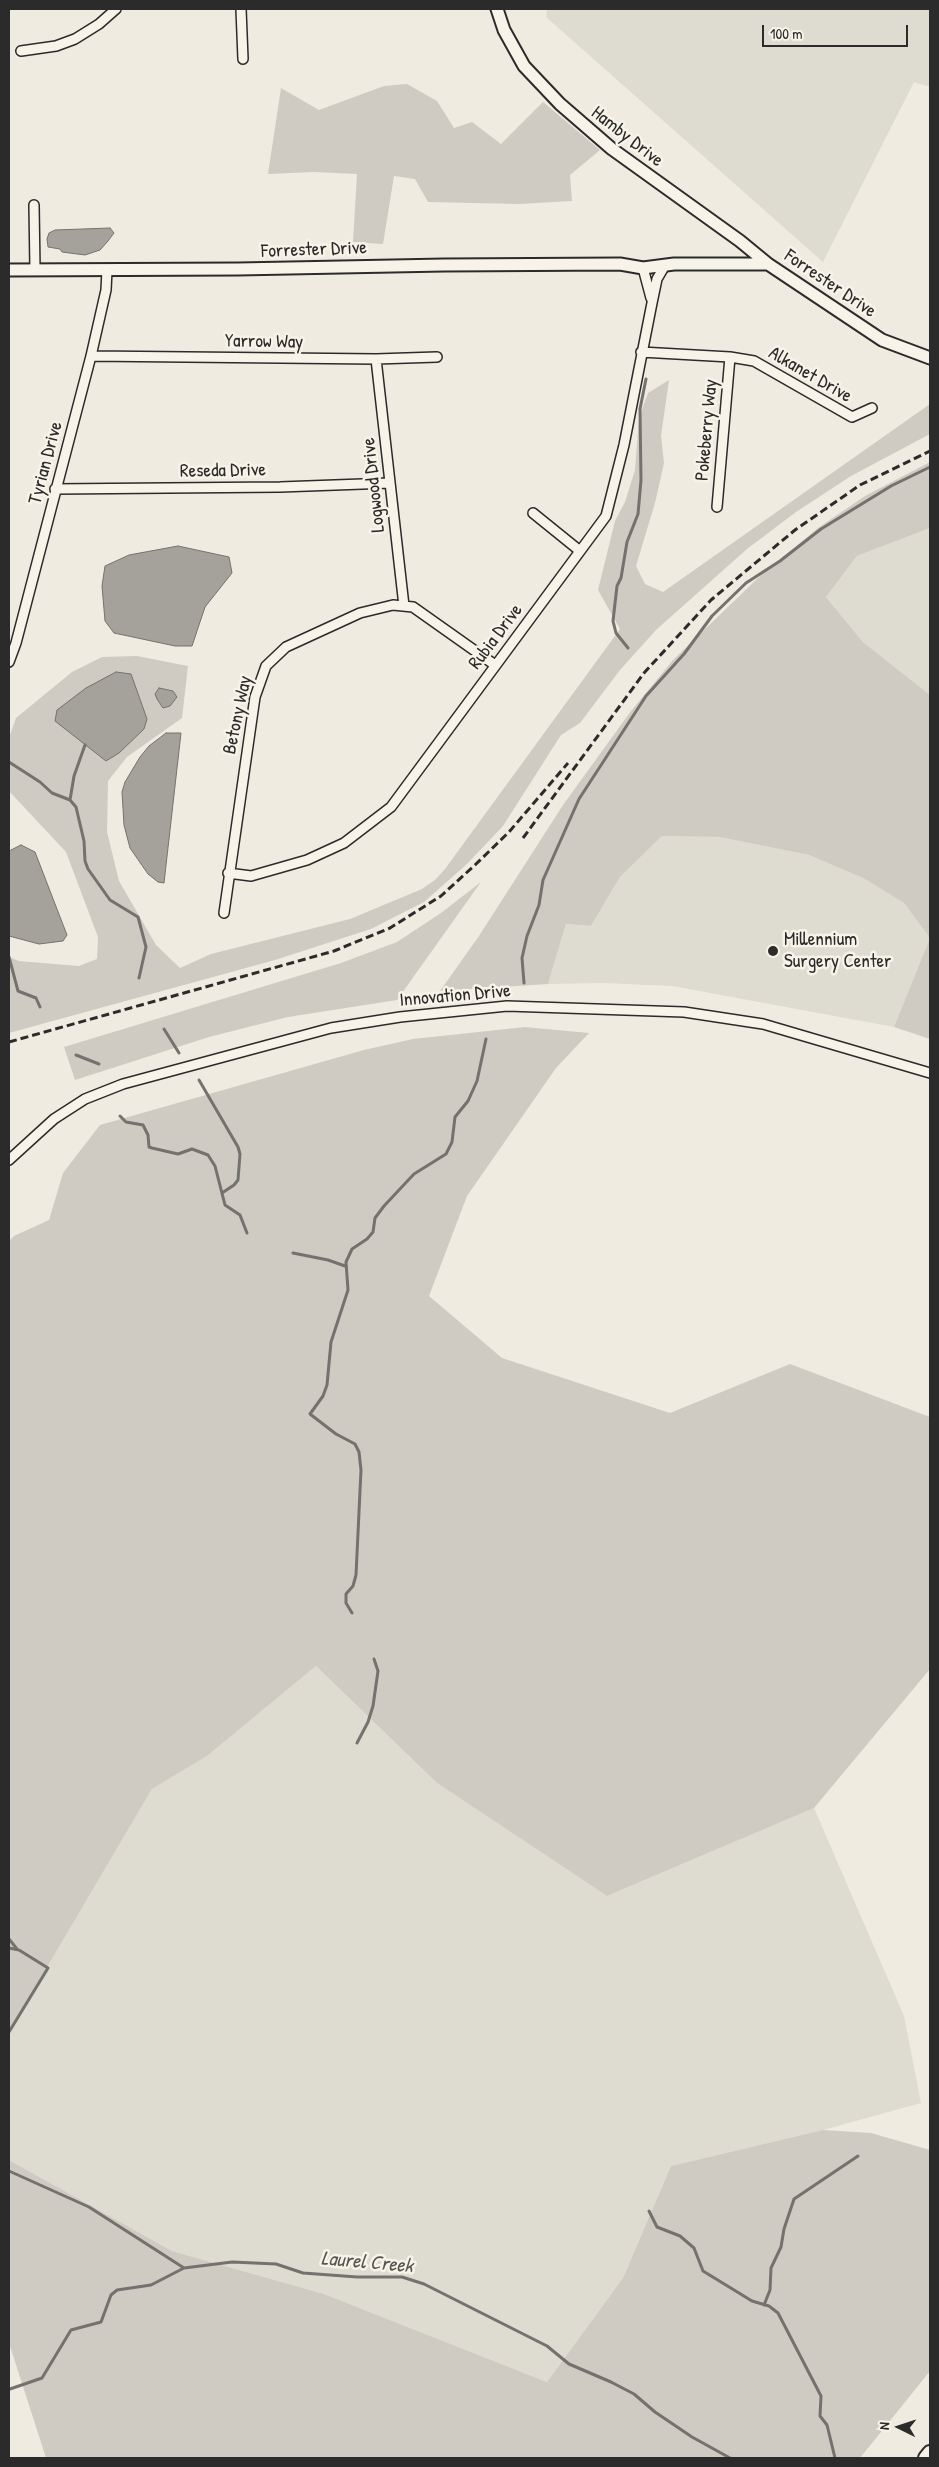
<!DOCTYPE html>
<style>
body{margin:0}
#map{position:relative;width:939px;height:2467px;overflow:hidden;background:#efebe0;font-family:"Patrick Hand",sans-serif}
canvas{display:block}
.frame{position:absolute;inset:0;border:10px solid #2b2b2b;pointer-events:none}
.north{position:absolute;left:874px;top:2402px;width:50px;height:50px;-webkit-text-stroke:4px #f7f3e8;paint-order:stroke;rotate:274deg;font-size:14px;font-weight:700;line-height:20px;text-align:center;color:#2b2b2b}
.north::after{content:'';display:block;margin:auto;width:18px;height:22px;background:#2b2b2b;clip-path:polygon(50% 0,100% 100%,50% 72%,0 100%)}
.scale{position:absolute;left:762px;top:25px;width:146px;height:22px;box-sizing:border-box;border:2px solid #2b2b2b;border-top:0;padding-left:6px;font-size:15px;line-height:18px;white-space:nowrap;color:#2b2b2b;-webkit-text-stroke:4px #f7f3e8;paint-order:stroke}
</style>
<div id="map">
<canvas width="939" height="2467"></canvas>
<div class="frame"></div>
<div class="north">N</div>
<div class="scale">100 m</div>
</div>
<script>
const c = document.querySelector('canvas').getContext('2d');
c.lineJoin = 'round';
function fill(path, color) { c.fillStyle = color; c.fill(path, 'evenodd'); }
const toPath = rows => new Path2D(rows.map(r => 'M' + r).join(''));
function trace(path, color, width, dash) { c.strokeStyle = color; c.lineWidth = width; c.lineCap = dash ? 'butt' : 'round'; c.setLineDash(dash || []); c.stroke(path); }
function label(font, color, halo, rows, align = 'center') {
  c.font = font + ' "Patrick Hand",sans-serif'; c.lineWidth = 5; c.setLineDash([]); c.textBaseline = 'middle'; c.strokeStyle = halo; c.fillStyle = color; for (const [text, x, y, turn = 0] of rows) {
    c.save(); c.translate(x, y); c.rotate((+turn || 0) * Math.PI / 180); c.textAlign = isNaN(turn) ? turn : align; if (halo) c.strokeText(text, 0, 0); c.fillText(text, 0, 0); c.restore();
  }
}
fill(toPath([
 [547,9,930,9,930,87,914,82,823,262,546,17],
 [930,528,930,695,863,642,826,597,857,556],
 [662,836,719,837,809,855,865,879,904,903,930,938,894,1027,672,986,603,983,548,984,566,924,591,926,620,877],
 [316,1666,437,1783,607,1896,814,1808,904,2016,921,2103,823,2130,671,2166,623,2278,547,2382,324,2294,172,2251,9,2160,9,2032,152,1789,207,1756]
]), '#dedbd1');
fill(toPath([
 [407,84,437,101,454,128,472,122,501,144,543,102,600,150,570,175,572,201,519,204,428,202,415,179,394,176,383,244,353,242,357,174,314,172,268,174,281,88,319,110,384,86],
 [669,380,661,436,664,463,655,503,636,566,645,584,663,592,930,404,930,434,851,476,796,512,747,549,656,630,620,670,580,723,561,735,503,826,467,864,424,902,371,929,275,960,9,1033,9,957,19,961,79,966,97,959,98,937,66,852,9,791,9,738,16,718,72,672,102,657,137,656,188,666,182,718,127,757,108,781,107,832,119,881,156,945,180,968,211,954,350,919,422,889,435,880,445,869,620,629,598,590,615,521,625,502,635,470,639,418,648,393],
 [131,674,137,697,106,761],
 [930,462,930,528,857,556,826,597,863,642,930,695,930,1039,894,1027,930,938,904,903,865,879,809,855,719,837,662,836,620,877,591,926,566,924,548,984,440,991,479,936,563,805,631,711,673,660,759,577,818,528,865,496],
 [481,882,397,1000,288,1017,209,1037,75,1080,64,1047,341,963,397,942,441,913],
 [525,1027,589,1033,556,1068,467,1196,429,1296,502,1358,670,1413,790,1364,930,1417,930,1669,814,1808,607,1896,437,1783,316,1666,207,1756,152,1789,9,2032,9,1241,14,1236,49,1220,63,1173,100,1125,364,1050,413,1039],
 [823,2130,871,2133,930,2150,930,2371,860,2458,46,2458,9,2343,9,2160,172,2251,324,2294,547,2382,623,2278,671,2166]
]), '#cfcbc2');
const water = toPath([
 [110,228,114,233,108,241,100,250,85,255,62,252,60,249,48,247,47,239,49,233,55,230,110,228],
 [178,546,229,557,232,573,205,607,192,646,175,646,114,633,105,621,102,586,105,566,129,555,178,546],
 [116,672,131,674,147,719,144,729,119,753,106,761,55,721,57,710,86,688,116,672],
 [159,688,173,691,177,697,170,706,163,708,157,699,155,694,159,688],
 [166,733,181,733,164,883,158,882,148,874,130,848,124,825,122,792,125,782,140,757,149,746,166,733],
 [21,845,35,852,67,935,63,941,39,944,9,936,9,851,21,845]
]);
fill(water, '#a4a29a');
trace(water, '#74726e', 1);
trace(toPath([
 [628,648,616,633,613,621,617,586,621,578,627,542,638,514,641,480,640,409,646,379],
 [9,762,40,782,52,793,70,800,76,807,84,841,85,861,88,869,110,900,138,917,146,947,139,978],
 [70,800,74,776,85,745],
 [9,957,18,991,36,998,40,1007],
 [524,983,522,958,527,936,539,905,543,880,579,799,646,696,684,654,712,616,746,583,780,561,821,529,891,486,930,467],
 [164,1029,179,1053],
 [76,1055,99,1064],
 [199,1080,238,1147,240,1154,238,1180,234,1185,222,1193],
 [120,1116,126,1122,143,1125,148,1135,149,1147,152,1148,178,1154,192,1149,208,1155,215,1166,225,1205,240,1215,247,1233],
 [293,1253,328,1260,345,1266],
 [352,1613,346,1603,346,1594,353,1586,356,1575,361,1470,359,1452,355,1444,336,1434,310,1414,323,1396,327,1385,331,1342,348,1290,346,1262,352,1249,367,1239,373,1232,375,1218,384,1206,414,1174,446,1154,452,1142,455,1117,468,1101,477,1081,486,1039],
 [357,1743,368,1722,373,1706,378,1671,374,1659],
 [9,1939,17,1949],
 [9,1948,19,1950,48,1968,9,2032],
 [9,2171,89,2207,184,2268],
 [649,2211,657,2227,680,2236,694,2248,703,2271,752,2301,769,2306,778,2313,821,2396,820,2416,827,2425,835,2458],
 [764,2305,770,2290,771,2268,781,2247,784,2229,794,2199,858,2156],
 [10,2389,42,2378,71,2330,101,2322,111,2295,117,2290,151,2285,184,2268,232,2262,276,2264,303,2273,357,2277,402,2277,424,2284,547,2346,569,2364,611,2382,634,2394,655,2412,692,2437,730,2458]
]), '#74726e', 3);
const minor = toPath([
 [241,9,243,59],
 [21,51,56,46,75,39,99,24,116,9],
 [34,205,35,270],
 [643,268,651,298],
 [641,352,730,357,754,361,852,417,872,408],
 [91,356,376,359,437,357],
 [376,359,404,606],
 [55,489,280,487,390,483],
 [717,507,730,357],
 [533,513,580,551],
 [9,662,16,643,91,356,106,290,107,270],
 [228,873,251,876,307,860,344,843,391,807,606,516,624,445,652,303,657,279,664,267],
 [224,913,255,697,266,666,286,647,360,613,393,605,413,607,495,665],
 [9,1160,54,1119,85,1099,123,1084,331,1028,400,1017,507,1006,684,1012,763,1024,930,1073]
]);
const tertiary = toPath([
 [497,9,504,30,524,66,560,104,612,149,740,241,768,264,882,340,930,358],
 [9,270,238,269,444,265,620,264,643,268,674,264,768,264]
]);
const primary = toPath([
 [926,2458,930,2453]
]);
trace(minor, '#2b2b2b', 12);
trace(tertiary, '#2b2b2b', 15);
trace(primary, '#2b2b2b', 18);
trace(minor, '#f7f3e8', 9);
trace(tertiary, '#f7f3e8', 11);
trace(primary, '#f7f3e8', 14);
trace(toPath([
 [523,838,644,673,711,600,795,530,860,485,930,451],
 [9,1042,334,951,390,928,441,896,475,865,509,832,568,763]
]), '#2b2b2b', 3, [8, 4]);
for (const [x, y, r, color] of [
 [773,951,6,"#2b2b2b"]
]) { const dot = new Path2D(); dot.arc(x, y, r, 0, 2 * Math.PI); c.fillStyle = color; c.fill(dot); trace(dot, '#f7f3e8', 2); }
label('19px', '#2b2b2b', '#f7f3e8', [
 ["Hamby Drive",627,137,38],
 ["Forrester Drive",314,250,-2],
 ["Forrester Drive",830,284,34],
 ["Yarrow Way",264,342,1],
 ["Alkanet Drive",810,375,30],
 ["Pokeberry Way",707,430,-85],
 ["Tyrian Drive",46,463,-75],
 ["Reseda Drive",223,471,-1],
 ["Logwood Drive",374,485,-96],
 ["Rubia Drive",496,637,-53],
 ["Betony Way",238,715,-78],
 ["Innovation Drive",455,996,-5]
]);
label('19px', '#2b2b2b', '#f7f3e8', [
 ["Millennium",784,940],
 ["Surgery Center",784,962]
], 'left');
label('italic 20px', '#555552', '#f7f3e8', [
 ["Laurel Creek",367,2263,5]
]);
</script>
